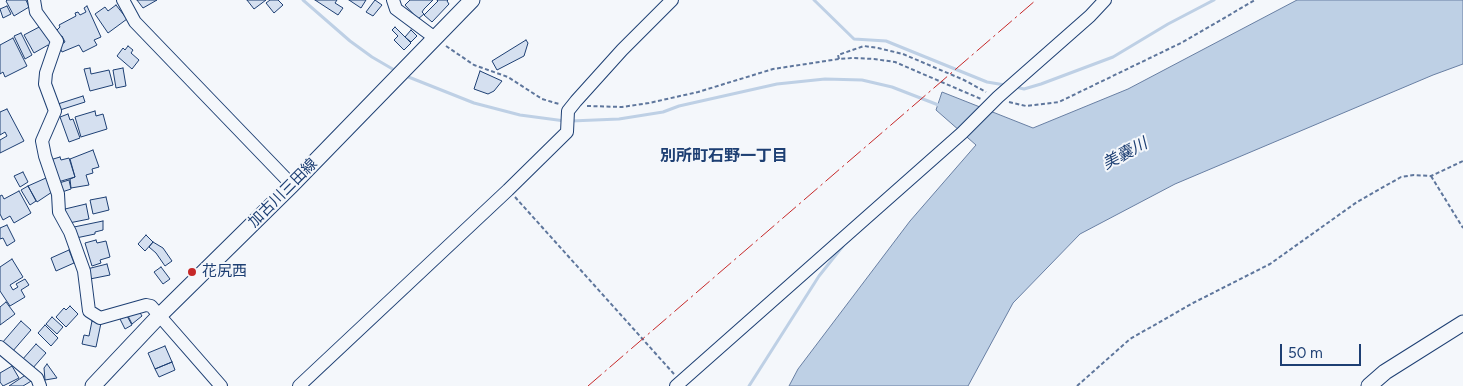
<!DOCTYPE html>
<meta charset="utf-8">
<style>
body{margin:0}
#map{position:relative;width:1463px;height:386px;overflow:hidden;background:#f4f7fb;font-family:Figtree,sans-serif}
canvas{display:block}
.scale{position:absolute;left:1280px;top:344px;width:81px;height:22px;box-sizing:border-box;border:2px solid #1d3f73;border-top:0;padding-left:6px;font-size:15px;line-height:18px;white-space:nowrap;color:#1d3f73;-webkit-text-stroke:4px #f4f7fb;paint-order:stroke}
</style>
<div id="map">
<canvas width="1463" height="386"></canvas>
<div class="scale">50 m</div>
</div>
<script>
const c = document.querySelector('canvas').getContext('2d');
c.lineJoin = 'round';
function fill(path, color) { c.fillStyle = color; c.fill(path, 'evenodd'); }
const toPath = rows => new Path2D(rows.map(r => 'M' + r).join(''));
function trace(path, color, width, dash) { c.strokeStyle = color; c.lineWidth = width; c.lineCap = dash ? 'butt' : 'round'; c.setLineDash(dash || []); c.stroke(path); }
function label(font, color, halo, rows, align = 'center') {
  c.font = font + ' Figtree,"Noto Sans JP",sans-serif'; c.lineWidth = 4; c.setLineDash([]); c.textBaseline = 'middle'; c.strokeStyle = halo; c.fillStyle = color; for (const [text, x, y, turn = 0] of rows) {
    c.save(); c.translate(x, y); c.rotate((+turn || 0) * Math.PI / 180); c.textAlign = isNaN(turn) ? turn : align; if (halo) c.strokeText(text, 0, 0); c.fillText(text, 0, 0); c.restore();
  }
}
const water = toPath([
 [1297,0,1463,0,1463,64,1433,75,1175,184,1080,234,1013,303,968,386,789,386,798,369,910,221,976,145,936,110,942,92,1033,128,1128,89,1297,0]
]);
fill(water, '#bed0e5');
trace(water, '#687fa3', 1);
trace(toPath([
 [303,0,350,41,372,57,396,71],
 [814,0,854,39,886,41,987,82,1005,85],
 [406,76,474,103,520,115,565,121],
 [1016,87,1024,89,1041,84,1113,57,1168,24,1214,0],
 [571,121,619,119,663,112,679,106,777,84,825,79,862,80,892,87,941,106],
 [749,386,819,276,843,246]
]), '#bed0e5', 3);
const building = toPath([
 [7,0,26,0,29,7,14,16,6,1,7,0],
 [137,0,157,0,143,8,137,0],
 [247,0,266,0,254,9,247,0],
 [270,0,278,0,283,5,274,13,266,3,270,0],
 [315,0,337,0,335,3,343,8,338,15,315,0],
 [349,0,366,0,361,8,349,0],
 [375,0,382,5,373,16,366,12,375,0],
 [410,0,433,0,424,9,422,12,424,14,418,19,405,5,410,0],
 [437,0,448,0,447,1,449,4,432,22,424,15,438,1,437,0],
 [116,5,127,19,108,33,95,14,105,7,108,11,116,5],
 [7,6,11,14,3,18,0,9,7,6],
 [87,6,101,37,94,40,97,45,83,52,79,45,62,52,59,46,65,42,62,36,59,37,56,31,60,27,59,25,76,16,75,13,78,12,80,15,86,12,84,8,87,6],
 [43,25,54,45,50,48,48,45,34,53,24,35,43,25],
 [395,27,411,43,404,50,394,40,398,36,392,30,395,27],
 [411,30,417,36,411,42,405,37,411,30],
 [21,33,32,55,25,59,14,36,21,33],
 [13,38,27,66,5,77,3,72,0,74,0,45,13,38],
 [526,40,528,43,524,56,497,70,492,61,526,40],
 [128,46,133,50,131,53,139,60,132,69,117,56,123,48,125,50,128,46],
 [90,68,91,74,109,70,113,85,90,91,84,69,90,68],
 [123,68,126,86,116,88,113,70,123,68],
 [480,71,502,81,494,91,488,94,474,89,480,71],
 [83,96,85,102,60,110,58,104,83,96],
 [7,109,24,141,0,153,0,140,7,136,5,132,0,135,0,112,7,109],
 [95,111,96,116,103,114,107,129,81,137,75,117,95,111],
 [68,114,70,120,73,119,80,138,69,142,60,117,68,114],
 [93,150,99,167,92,169,93,173,86,175,89,185,71,188,70,179,75,177,70,159,93,150],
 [60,157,61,160,69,158,75,177,58,182,50,160,60,157],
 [23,172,28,182,20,187,14,176,23,172],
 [46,178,55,190,37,202,28,186,46,178],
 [69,180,71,189,62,192,59,183,69,180],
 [28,186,36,201,30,205,21,190,28,186],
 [19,191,31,213,14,223,10,216,3,220,0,214,0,196,2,195,4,199,19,191],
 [106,197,109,210,93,214,90,200,106,197],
 [86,204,89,219,69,223,65,209,86,204],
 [103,221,103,230,95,232,95,234,76,238,74,227,103,221],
 [7,225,15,241,7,246,3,238,0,239,0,228,7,225],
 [146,235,153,242,145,251,138,244,146,235],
 [96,240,97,243,106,241,110,257,100,260,101,263,92,266,85,243,96,240],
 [153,242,163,248,172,261,165,266,156,253,149,247,153,242],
 [69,250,74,263,56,271,51,258,69,250],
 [12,259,23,277,10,285,13,290,18,287,16,284,25,279,29,285,21,290,25,297,10,306,0,291,0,267,12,259],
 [107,264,110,275,90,279,87,269,107,264],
 [161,267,170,279,163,284,154,272,161,267],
 [6,302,15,314,0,325,0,307,6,302],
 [70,306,78,314,66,327,56,317,64,308,66,310,70,306],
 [139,311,142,316,132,324,128,316,139,311],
 [127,316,132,325,125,329,120,319,127,316],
 [52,317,63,327,57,334,46,324,52,317],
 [21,321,31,330,12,352,2,343,21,321],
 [92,321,101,323,96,347,82,344,84,335,89,336,92,321],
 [45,325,58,338,51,346,38,333,45,325],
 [36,344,46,353,32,369,22,360,36,344],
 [165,346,172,362,155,369,148,353,165,346],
 [172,362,175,370,159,377,155,369,172,362],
 [47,364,57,378,45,380,44,368,47,364],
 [12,366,19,378,3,386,0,382,0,373,12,366],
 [27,374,33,380,23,386,9,386,27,374]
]);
fill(building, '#d5e0f0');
trace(building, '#1d3f73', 1);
const minor = toPath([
 [34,0,36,12,57,41,46,73,45,84,55,111,42,141,45,156,58,194,59,212,70,232,84,271,89,311,100,318,146,305,151,306,221,386],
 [123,0,135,22,292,185],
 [393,0,396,9,435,38],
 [0,347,37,378,40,386],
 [299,386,508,190,567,132,568,111,576,101,622,50,672,0],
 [676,386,962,133,998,97,1090,16,1105,0]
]);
const major = toPath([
 [93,386,159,316,292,185,472,0],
 [1369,386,1385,372,1463,323]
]);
trace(minor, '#1d3f73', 14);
trace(major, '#1d3f73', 17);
trace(toPath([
 [446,46,474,65,508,77,542,99,559,104],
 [839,59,838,55,864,46,878,48,903,54,964,80,986,92],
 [1009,102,1026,106,1059,102,1183,42,1255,0],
 [587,106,622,107,649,103,698,92,773,69,839,59,853,58,874,59,895,62,981,99],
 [1431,176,1463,228],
 [515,197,674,374],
 [1077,386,1130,339,1193,303,1270,264,1357,202,1401,177,1414,175,1431,176,1463,161]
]), '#5e769c', 2, [4, 2.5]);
trace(minor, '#f4f7fb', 12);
trace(major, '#f4f7fb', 15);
trace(toPath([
 [588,386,1036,0]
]), '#c62828', 1, [18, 4, 2.5, 4]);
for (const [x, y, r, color] of [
 [192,272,5,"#c62828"]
]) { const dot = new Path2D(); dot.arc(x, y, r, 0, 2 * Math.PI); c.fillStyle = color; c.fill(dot); trace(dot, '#f4f7fb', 2); }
label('15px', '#1d3f73', '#f4f7fb', [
 ["加古川三田線",283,193,-45]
]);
label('15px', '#1d3f73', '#f4f7fb', [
 ["花尻西",202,272]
], 'left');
label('italic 16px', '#1d3f73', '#f4f7fb', [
 ["美嚢川",1125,154,-28]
]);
label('bold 16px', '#1d3f73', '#f4f7fb', [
 ["別所町石野一丁目",724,156]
]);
</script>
